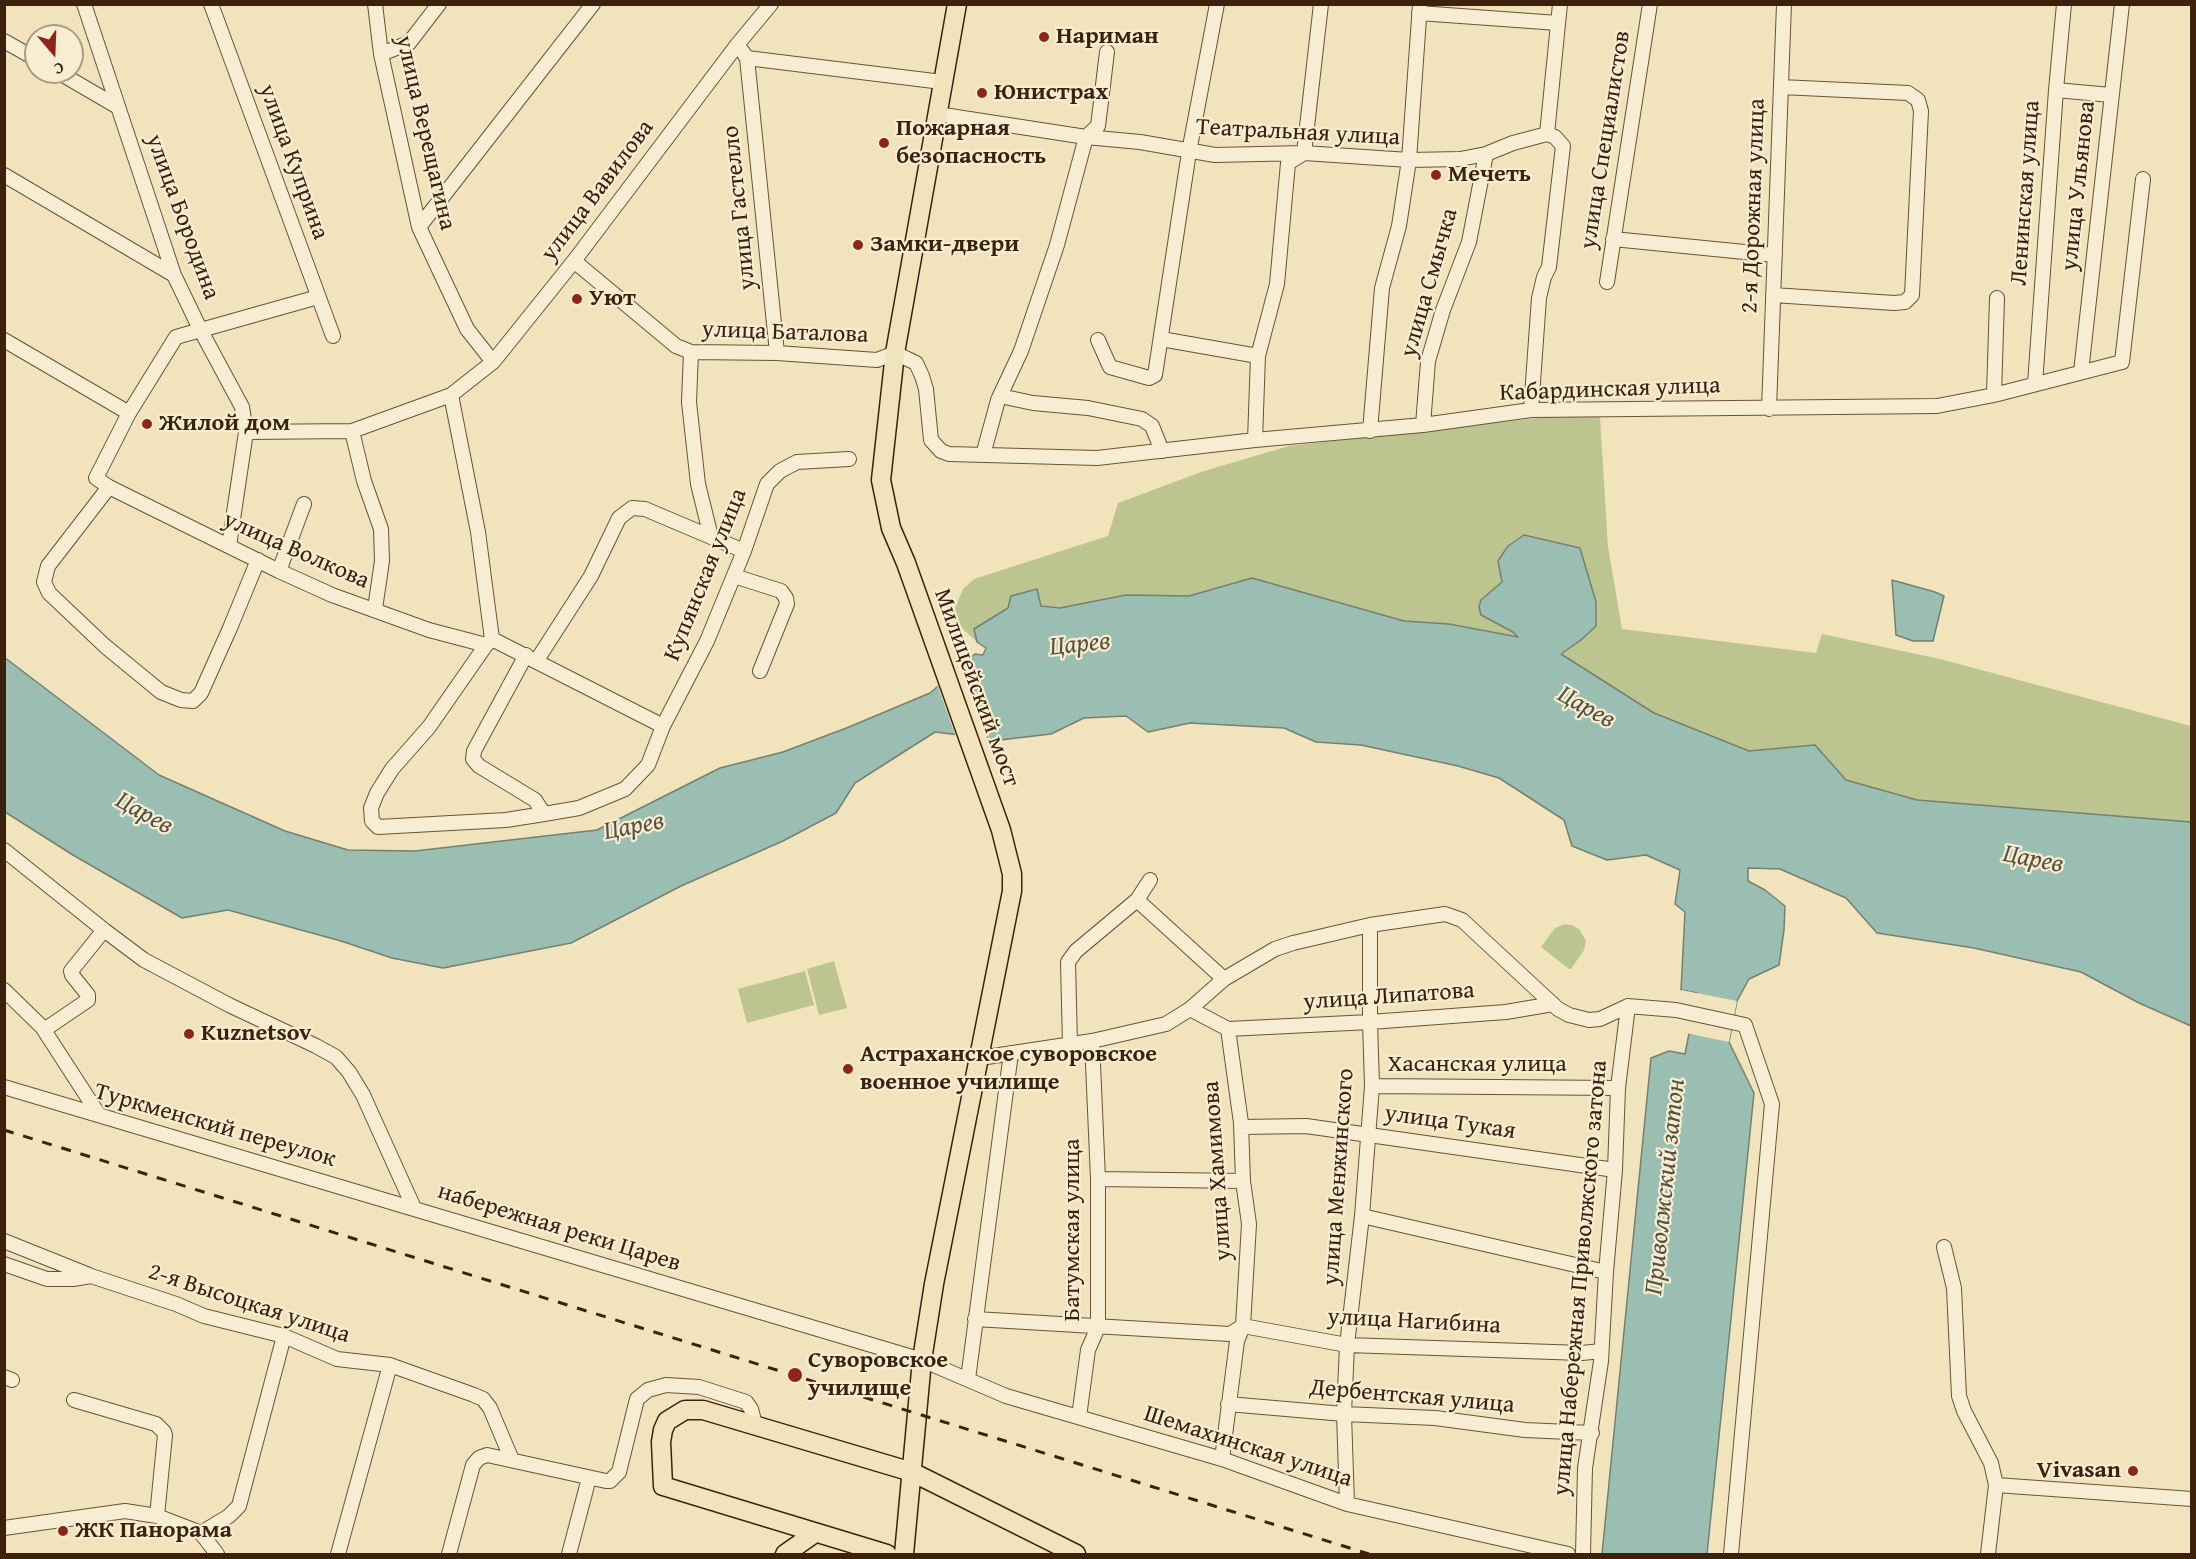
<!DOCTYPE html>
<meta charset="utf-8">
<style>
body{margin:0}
#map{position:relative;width:2196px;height:1559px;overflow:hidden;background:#f1e4bc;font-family:"Gentium Book Plus",serif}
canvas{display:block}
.frame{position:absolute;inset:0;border:6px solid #3c220d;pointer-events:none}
.north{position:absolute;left:24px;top:24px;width:60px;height:60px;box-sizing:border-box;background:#f6edd3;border:2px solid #ac9c84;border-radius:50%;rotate:161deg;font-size:16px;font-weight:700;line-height:24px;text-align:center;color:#3c220d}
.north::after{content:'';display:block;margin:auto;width:21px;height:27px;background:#8f2418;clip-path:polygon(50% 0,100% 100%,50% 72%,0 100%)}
</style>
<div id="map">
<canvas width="2196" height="1559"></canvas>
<div class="frame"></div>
<div class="north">С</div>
</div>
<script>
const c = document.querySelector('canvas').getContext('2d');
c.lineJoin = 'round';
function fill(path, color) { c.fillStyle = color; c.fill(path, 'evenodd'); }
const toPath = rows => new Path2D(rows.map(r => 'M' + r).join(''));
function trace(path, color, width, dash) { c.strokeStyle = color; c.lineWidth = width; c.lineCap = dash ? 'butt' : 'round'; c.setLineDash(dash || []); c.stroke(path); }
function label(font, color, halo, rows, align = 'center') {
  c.font = font + ' "Gentium Book Plus",serif'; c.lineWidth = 4.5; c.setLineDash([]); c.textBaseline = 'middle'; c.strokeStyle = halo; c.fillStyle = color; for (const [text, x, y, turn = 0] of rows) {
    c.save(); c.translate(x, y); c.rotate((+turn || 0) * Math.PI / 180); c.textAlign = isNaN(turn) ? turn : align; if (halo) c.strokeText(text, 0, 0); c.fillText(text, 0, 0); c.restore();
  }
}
fill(toPath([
 [1547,417,1600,417,1608,547,1622,629,1816,653,1822,634,1940,659,2191,726,2191,822,1917,800,1846,780,1815,745,1749,751,1654,713,1560,654,1581,640,1596,602,1580,548,1524,535,1508,546,1498,561,1502,582,1481,600,1519,637,1449,624,1404,621,1252,578,1189,596,1126,595,1060,608,1041,606,1037,589,975,629,977,642,951,618,963,589,974,579,1108,536,1118,503,1204,471,1289,446],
 [1565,924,1572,925,1579,929,1586,941,1584,950,1571,969,1569,969,1541,947,1555,928],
 [834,961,847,1008,819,1015,807,969],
 [805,971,814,1005,747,1023,738,989]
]), '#bcc48f');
const water = toPath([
 [1524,535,1580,548,1596,602,1596,626,1581,640,1561,654,1654,713,1749,751,1815,745,1846,780,1917,800,2191,822,2191,1026,2139,1003,2081,972,1974,948,1877,933,1846,898,1780,869,1748,868,1748,881,1765,890,1785,906,1784,930,1779,965,1749,979,1737,1001,1729,1042,1754,1093,1707,1554,1602,1554,1651,1058,1669,1051,1685,1054,1697,993,1681,990,1685,912,1675,904,1680,870,1646,855,1607,860,1572,846,1564,820,1499,778,1458,766,1361,745,1316,742,1284,728,1190,723,1148,732,1126,716,1084,718,1051,734,1000,740,935,732,855,783,836,813,783,841,681,886,571,943,443,968,392,958,341,941,228,910,182,918,73,855,5,812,4,657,159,775,285,831,348,850,415,851,597,830,720,768,783,752,849,727,930,693,975,654,983,655,986,648,977,642,974,629,1008,608,1011,596,1037,589,1041,606,1060,608,1126,595,1189,596,1252,578,1404,621,1449,624,1518,637,1513,632,1481,615,1479,607,1481,600,1502,582,1498,561,1508,546,1524,535],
 [1892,580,1935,592,1944,596,1933,641,1913,641,1896,635,1892,580]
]);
fill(water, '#9bbeb2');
trace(water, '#758070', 1.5);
fill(toPath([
 [962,663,966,673,988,741,956,737,937,684],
 [1681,990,1737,1001,1729,1042,1686,1033,1693,995,1680,993]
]), '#f1e4bc');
const minor = toPath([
 [84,4,174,275,200,329,242,407,246,432,229,546],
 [211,4,333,336],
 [375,4,381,54,419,227,467,329,493,362],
 [1419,13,1558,23],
 [4,41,36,59],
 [742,51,747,58,942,82],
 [381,54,409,43,439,4],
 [747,58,777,353],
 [58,72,118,107],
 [2056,90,2111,95],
 [937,114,1086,137,1140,142,1215,155,1304,153,1409,160,1460,159,1486,154,1513,143,1547,134],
 [4,175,174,275],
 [419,227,593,4],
 [1613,239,1775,255],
 [574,261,676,346,691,352,777,353,877,360,895,353,916,363,922,376,926,389,931,440,941,451,949,454,1097,458,1255,440,1423,425,1531,410,1937,406,1994,395,2122,362,2143,179],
 [1607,282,1650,4],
 [1773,295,1894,303,1905,302,1912,295,1921,111,1918,100,1908,93,1781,87],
 [318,297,176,337,129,413,96,478,109,487,279,571,332,595,429,630,486,645],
 [1161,339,1258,356],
 [4,340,129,413],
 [1098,340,1110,367,1149,378,1155,375,1189,152,1217,4],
 [691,352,689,402,698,484,711,537],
 [2081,372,2122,4],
 [2035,384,2056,90,2064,4],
 [451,395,478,532,492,639,486,645,429,727,392,769,377,793,371,808,372,821,378,827,506,820,544,814,579,808,625,789,648,765,663,726,707,641,744,551,767,484,780,471,797,462,849,459],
 [1994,395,1997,298],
 [1000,396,1033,403,1088,408,1142,419,1152,426,1162,451],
 [1769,409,1784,4],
 [1531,410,1539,298,1544,277,1549,267,1563,146,1555,137,1547,134,1560,4],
 [1423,425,1428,361,1443,310,1469,242,1486,154],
 [352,431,364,481,381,529,382,561,375,609],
 [1370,431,1382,288,1399,226,1409,160,1420,4],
 [246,432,352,431,451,395,493,362,574,261,737,45,771,4],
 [1255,440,1258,356,1277,284,1288,163,1304,153,1321,4],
 [983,455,998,400,1021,351,1057,245,1086,137,1098,126,1107,52],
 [109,487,48,566,44,582,49,593,105,646,161,692,181,700,193,701,201,693,230,628,258,560],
 [279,571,304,504],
 [734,576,781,591,786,598,787,604,760,671],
 [492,639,663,726],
 [526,655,474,751,473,759,479,766,535,800,544,814],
 [537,660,591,576,619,518,632,508,645,509,744,551],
 [4,850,104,930,144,960,229,1005,316,1046,336,1057,349,1072,363,1095,414,1208],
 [1137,900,1224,979],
 [4,990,42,1027,99,1115],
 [1628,1006,1676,1010,1745,1025,1772,1104,1731,1554],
 [1190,1009,1228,1029,1241,1123,1243,1181,1249,1224,1243,1326,1237,1341,1222,1459],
 [1228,1029,1370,1022,1506,1012,1553,1004],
 [44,1030,88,1000,88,995,72,975,71,971,104,930],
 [1070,1044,1068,962,1076,951,1137,900,1150,880],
 [980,1058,1092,1041,1166,1024,1190,1009,1224,979,1275,949,1293,943,1370,925,1445,914,1462,920,1558,1009,1569,1015,1589,1020,1600,1019,1628,1006],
 [1372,1086,1618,1088],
 [4,1087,922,1360,1006,1396,1222,1459,1347,1504,1568,1554],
 [1241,1127,1306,1126,1615,1170],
 [1098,1179,1243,1181],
 [1362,1216,1606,1272],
 [4,1241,89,1275],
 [1944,1247,1954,1288,1959,1396,1964,1411,1991,1463,1996,1485,1988,1554],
 [4,1264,47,1279,73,1279,91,1276,176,1304,204,1316,284,1336,337,1359,390,1365,474,1395,483,1399,490,1408,512,1460],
 [975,1319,1230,1334,1243,1326,1347,1345,1582,1353,1601,1351],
 [4,1377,12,1380],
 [968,1379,1011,1053],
 [74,1400,156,1424,164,1432,165,1435,157,1516],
 [1228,1404,1344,1414,1435,1418,1525,1430,1592,1433],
 [1079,1417,1088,1350,1098,1327,1098,1179,1092,1041],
 [1996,1485,2192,1499],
 [1347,1504,1344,1414,1347,1345,1362,1216,1372,1086,1370,1022,1370,925],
 [4,1528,125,1511,157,1516,201,1533],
 [217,1554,201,1533,229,1516,239,1506,284,1336],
 [338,1554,390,1365],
 [449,1554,473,1465,479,1458,487,1455,606,1481,610,1481,619,1472,637,1399,648,1390,666,1385,699,1387,746,1402,751,1409,755,1424],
 [569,1554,589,1478],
 [1583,1554,1585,1468,1601,1361,1606,1272,1615,1170,1618,1088,1628,1006]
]);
const major = toPath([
 [785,1554,815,1533],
 [887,1554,663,1486,661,1442,663,1430,667,1421,685,1410,703,1410,912,1472,1076,1554],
 [904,1554,922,1360,934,1284,1012,891,1012,874,1001,830,906,563,891,528,881,480,895,353,957,4]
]);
trace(minor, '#695239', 16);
trace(major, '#3c220d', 21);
trace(minor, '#f6edd3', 14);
trace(major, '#f1e4bc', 18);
trace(toPath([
 [4,1130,1369,1554]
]), '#3c220d', 3, [10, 10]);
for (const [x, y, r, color] of [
 [1044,37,6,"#8f2418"],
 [982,93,6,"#8f2418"],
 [884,143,6,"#8f2418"],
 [1436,175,6,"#8f2418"],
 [858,245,6,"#8f2418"],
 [577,299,6,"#8f2418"],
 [147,424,6,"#8f2418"],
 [189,1034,6,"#8f2418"],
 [848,1069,6,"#8f2418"],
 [795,1375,8,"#8f2418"],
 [2133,1471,6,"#8f2418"],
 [63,1531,6,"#8f2418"]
]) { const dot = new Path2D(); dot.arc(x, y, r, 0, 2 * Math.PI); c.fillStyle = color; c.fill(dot); trace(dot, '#f6edd3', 2); }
label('bold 24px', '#3c220d', '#f6edd3', [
 ["Нариман",1056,37],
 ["Юнистрах",994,93],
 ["Пожарная",896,129],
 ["безопасность",896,157],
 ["Мечеть",1448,175],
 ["Замки-двери",870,245],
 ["Уют",589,299],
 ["Жилой дом",159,424],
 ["Kuznetsov",201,1034],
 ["Астраханское суворовское",860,1055],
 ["военное училище",860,1083],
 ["Суворовское",808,1361],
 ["училище",808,1389],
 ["Vivasan",2121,1471,"right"],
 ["ЖК Панорама",75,1531]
], 'left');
label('24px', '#3c220d', '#f6edd3', [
 ["улица Верещагина",425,133,77],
 ["Театральная улица",1298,133,3],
 ["улица Специалистов",1606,140,-81],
 ["улица Куприна",293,162,70],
 ["улица Ульянова",2079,186,-84],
 ["улица Вавилова",598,191,-53],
 ["Ленинская улица",2026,193,-86],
 ["2-я Дорожная улица",1754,206,-88],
 ["улица Гастелло",740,208,-96],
 ["улица Бородина",182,217,70],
 ["улица Смычка",1430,283,-74],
 ["улица Баталова",785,333,2],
 ["Кабардинская улица",1610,390,-2],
 ["улица Волкова",296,551,24],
 ["Купянская улица",706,575,-68],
 ["Милицейский мост",976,688,70],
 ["улица Липатова",1389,997,-4],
 ["Хасанская улица",1477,1065],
 ["улица Тукая",1450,1123,8],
 ["Туркменский переулок",215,1126,16],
 ["улица Хамимова",1218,1171,-94],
 ["улица Менжинского",1339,1177,-86],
 ["набережная реки Царев",559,1228,17],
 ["Батумская улица",1073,1230,-90],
 ["улица Набережная Приволжского затона",1581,1278,-85],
 ["2-я Высоцкая улица",249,1304,18],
 ["улица Нагибина",1414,1322,3],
 ["Дербентская улица",1412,1397,5],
 ["Шемахинская улица",1248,1447,18]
]);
label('italic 26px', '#58513f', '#f6edd3', [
 ["Царев",1080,645,-6],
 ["Царев",1586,708,29],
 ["Царев",144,814,29],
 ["Царев",634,827,-11],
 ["Царев",2033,860,11],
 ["Приволжский затон",1666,1187,-84]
]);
</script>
